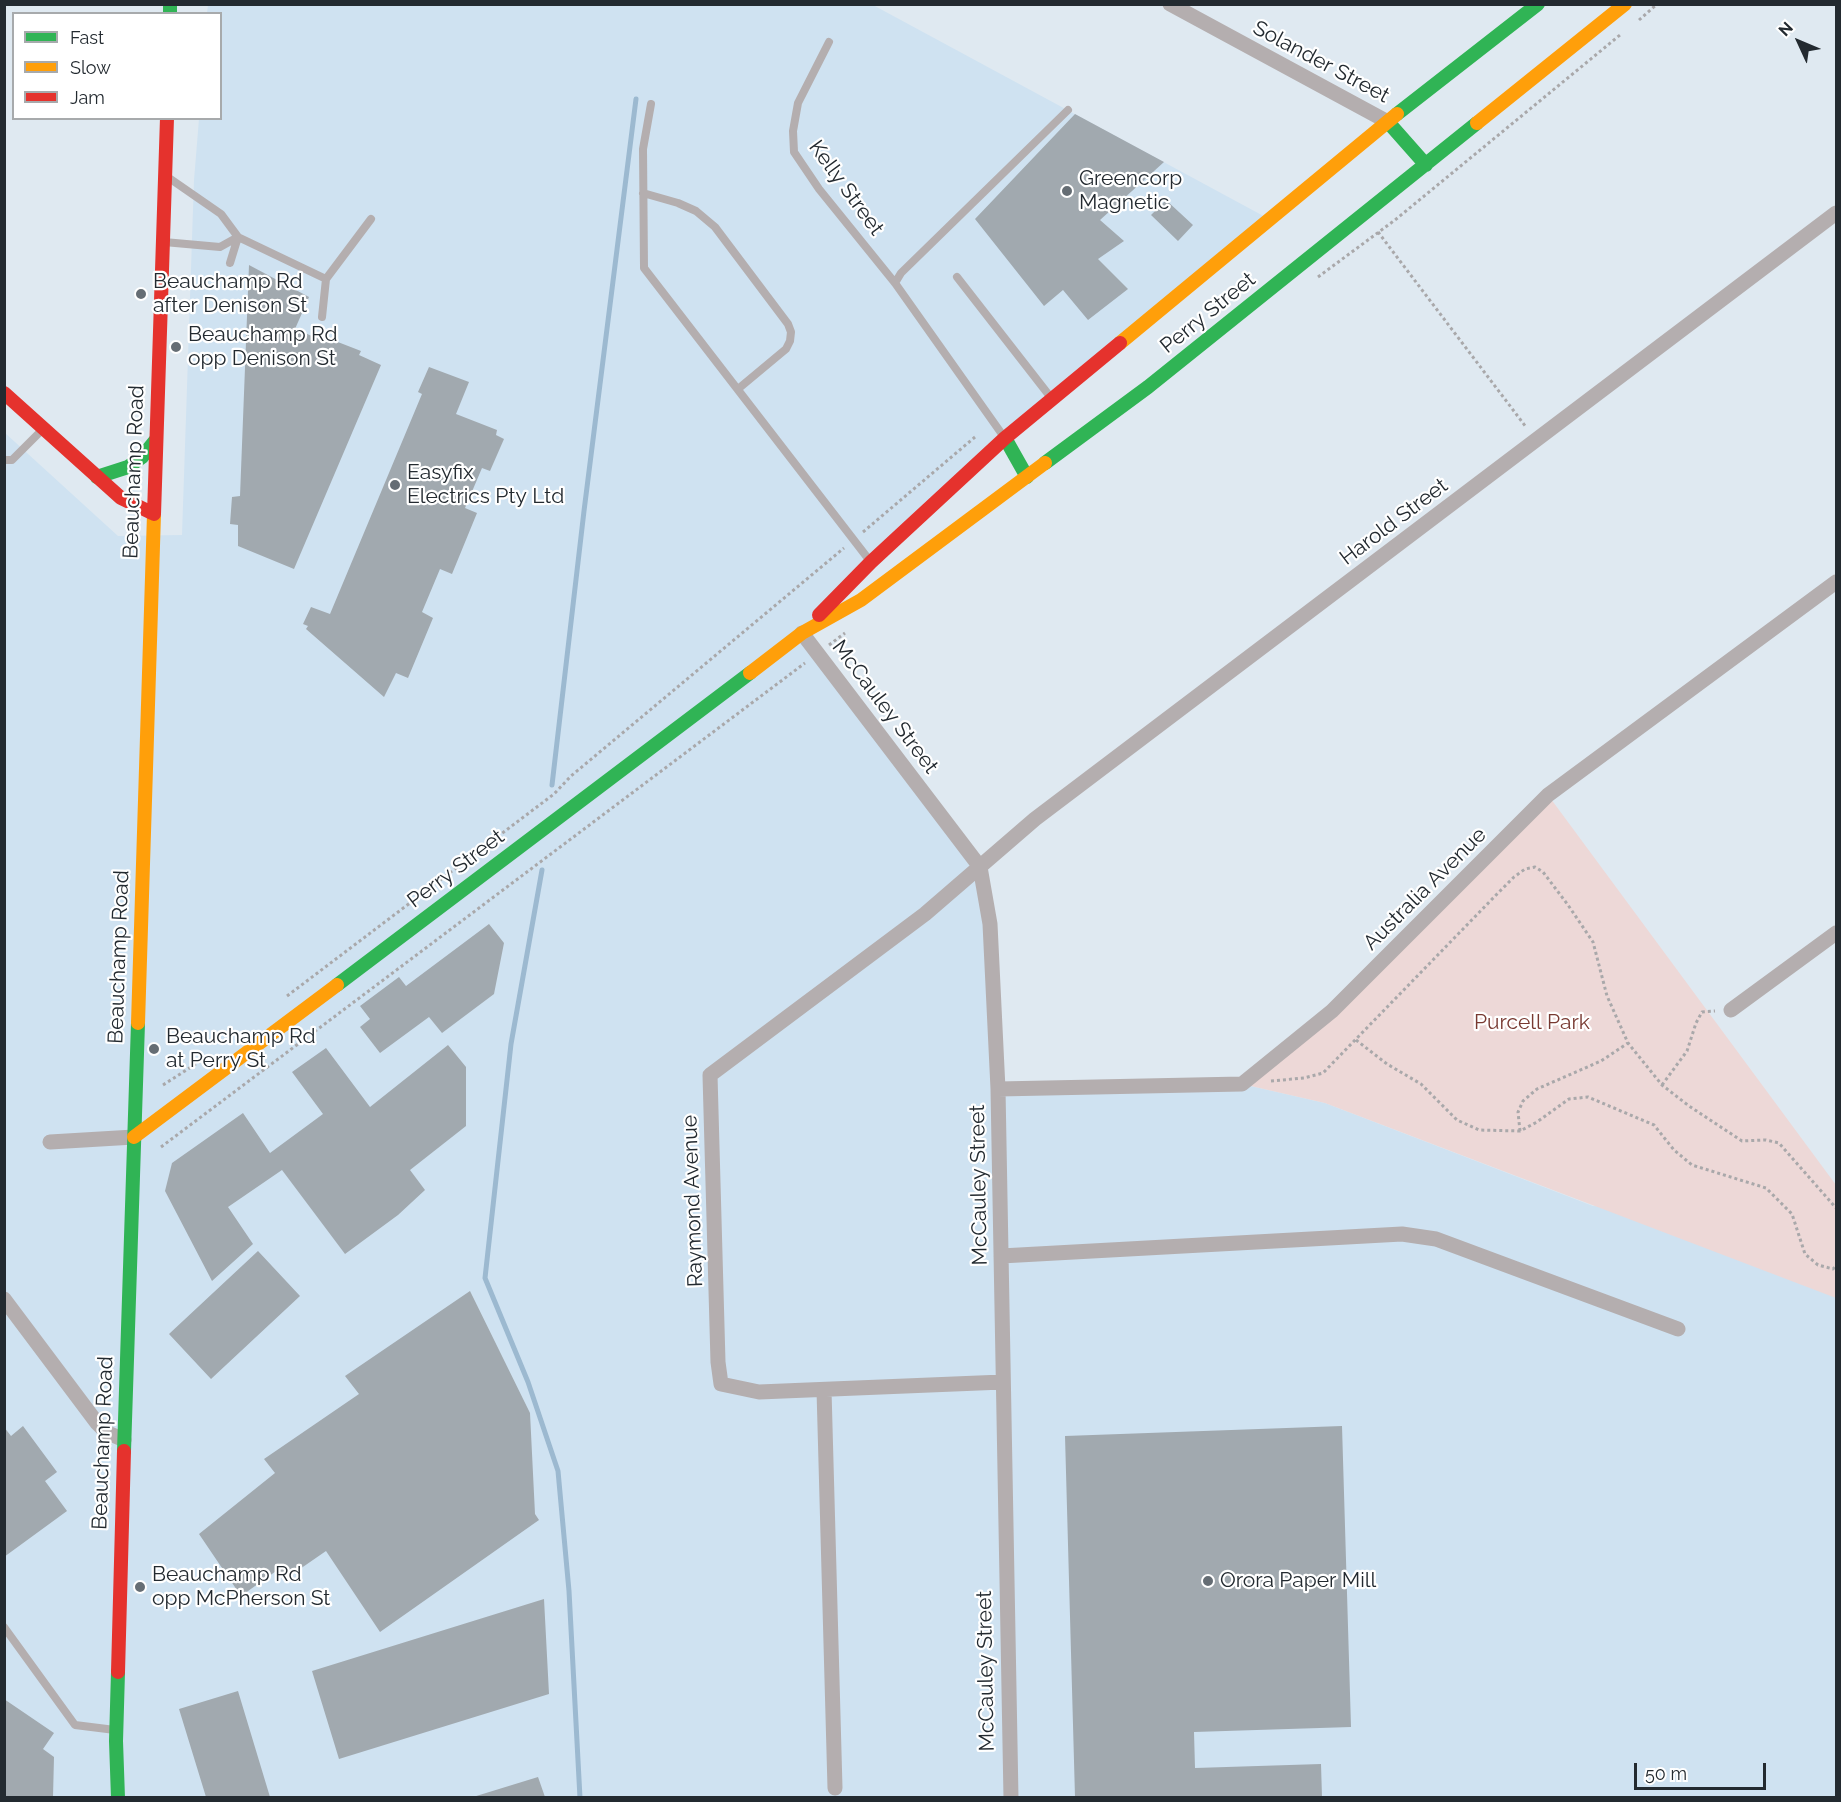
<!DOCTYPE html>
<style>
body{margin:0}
#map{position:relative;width:1841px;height:1802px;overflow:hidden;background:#dfe9f1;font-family:Raleway,sans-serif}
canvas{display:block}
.frame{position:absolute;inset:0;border:6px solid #232a30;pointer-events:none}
.legend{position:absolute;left:12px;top:12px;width:210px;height:108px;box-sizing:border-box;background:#fff;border:2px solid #a7aaac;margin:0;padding:8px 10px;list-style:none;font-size:18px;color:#232a30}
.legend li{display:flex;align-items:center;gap:12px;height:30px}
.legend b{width:30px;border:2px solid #a7aaac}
.north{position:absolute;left:1769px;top:12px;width:60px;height:60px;-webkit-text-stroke:4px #fff;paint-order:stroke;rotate:314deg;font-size:16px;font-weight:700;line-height:24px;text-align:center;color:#232a30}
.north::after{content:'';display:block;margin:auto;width:21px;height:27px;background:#232a30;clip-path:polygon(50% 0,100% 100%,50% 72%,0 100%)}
.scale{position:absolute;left:1634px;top:1763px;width:132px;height:27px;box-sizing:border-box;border:3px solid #232a30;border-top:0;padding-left:8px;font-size:18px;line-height:21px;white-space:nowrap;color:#232a30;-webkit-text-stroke:4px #fff;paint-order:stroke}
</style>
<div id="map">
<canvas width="1841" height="1802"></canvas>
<div class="frame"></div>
<ul class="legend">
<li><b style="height:8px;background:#30b455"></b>Fast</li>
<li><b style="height:8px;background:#ff9f0a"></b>Slow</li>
<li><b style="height:8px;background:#e5322d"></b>Jam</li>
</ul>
<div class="north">N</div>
<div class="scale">50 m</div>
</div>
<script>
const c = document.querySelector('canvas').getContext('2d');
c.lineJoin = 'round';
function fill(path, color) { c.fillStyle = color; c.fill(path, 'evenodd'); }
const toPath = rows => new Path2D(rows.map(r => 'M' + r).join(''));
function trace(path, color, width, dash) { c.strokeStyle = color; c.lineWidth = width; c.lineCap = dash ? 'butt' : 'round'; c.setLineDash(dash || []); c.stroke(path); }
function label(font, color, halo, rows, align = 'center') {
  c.font = font + ' Raleway,sans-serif'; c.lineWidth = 4.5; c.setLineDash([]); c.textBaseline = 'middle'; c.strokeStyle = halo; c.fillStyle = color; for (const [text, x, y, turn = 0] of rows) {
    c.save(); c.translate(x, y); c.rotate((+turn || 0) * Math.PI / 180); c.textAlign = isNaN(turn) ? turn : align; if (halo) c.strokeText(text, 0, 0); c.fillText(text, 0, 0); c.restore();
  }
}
fill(toPath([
 [208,5,873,5,1269,219,1005,438,803,633,980,867,998,1089,1242,1084,1325,1103,1593,1206,1631,1207,1836,1287,1836,1797,5,1797,4,432,118,536,182,535,194,180,199,119,220,118,220,14,207,13]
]), '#cfe2f1');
fill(toPath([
 [1548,795,1836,1185,1836,1298,1325,1103,1242,1084,1332,1011]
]), '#edd8d7');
trace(toPath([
 [552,785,584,511,636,99],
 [542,870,511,1044,485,1278,528,1382,558,1471,569,1591,580,1798]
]), '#9cb9d0', 5);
fill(toPath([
 [1075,114,1164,162,1100,220,1124,241,1098,259,1128,289,1088,320,1063,290,1044,306,975,219],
 [1166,200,1193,225,1178,241,1151,215],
 [249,265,309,297,295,329,324,341,325,337,361,351,359,355,381,365,294,569,238,546,238,525,230,524,232,497,240,496],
 [429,367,469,382,456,414,497,430,496,435,504,439,490,471,482,468,465,508,477,513,452,574,440,569,422,612,433,618,408,678,396,673,384,697,306,629,308,626,303,624,311,607,330,614,422,394,418,392],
 [489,924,504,943,494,994,442,1033,429,1017,380,1053,360,1027,370,1019,360,1006,399,977,406,986],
 [448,1045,466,1067,466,1126,410,1170,425,1190,398,1215,345,1254,282,1170,228,1207,253,1244,212,1281,165,1191,172,1163,243,1113,270,1153,323,1114,292,1072,326,1048,370,1107],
 [258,1251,300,1296,211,1379,169,1334],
 [470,1291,530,1413,535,1514,539,1520,380,1632,326,1551,284,1580,279,1569,241,1596,199,1534,275,1473,264,1459,359,1394,345,1376],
 [23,1426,57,1472,45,1481,67,1511,4,1557,4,1427,11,1436],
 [1342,1426,1351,1727,1194,1732,1195,1768,1321,1764,1322,1797,1075,1797,1065,1436],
 [544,1599,549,1694,339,1759,312,1671],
 [238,1691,270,1797,206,1797,179,1709],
 [4,1699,54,1733,43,1749,54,1757,53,1797,4,1797],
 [538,1777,545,1797,473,1797]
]), '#a1a9af');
trace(toPath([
 [1639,20,1657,4],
 [1378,232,1526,427],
 [1318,277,1395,220,1620,35],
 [863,532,975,437],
 [829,645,845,633],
 [287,996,554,794,571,776,844,548],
 [1356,1040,1387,1064,1421,1084,1457,1120,1479,1130,1520,1131,1537,1122,1569,1099,1588,1097,1654,1125,1674,1150,1692,1165,1766,1188,1792,1214,1805,1254,1818,1265,1833,1269,1836,1266],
 [1271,1081,1304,1078,1323,1073,1499,892,1514,877,1525,869,1535,867,1543,872,1568,905,1593,942,1607,996,1628,1043,1662,1085,1689,1106,1742,1141,1766,1140,1779,1143,1836,1208],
 [163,1085,205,1058],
 [1662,1085,1687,1051,1696,1023,1702,1012,1715,1011],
 [1520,1131,1518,1112,1523,1101,1537,1089,1601,1061,1628,1043],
 [161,1147,805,663]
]), '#a9a8aa', 3, [3, 3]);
trace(toPath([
 [829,42,798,103,793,131,794,152,819,189,895,283,1004,437],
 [651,104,643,149,644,268,870,561],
 [169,178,221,214,238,237,326,279,322,317],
 [643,193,678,203,696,211,715,227,788,324,791,332,790,341,786,349,738,389],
 [164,242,220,247,238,237],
 [230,263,238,237],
 [957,277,1052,399],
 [326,279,371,219],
 [895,283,901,273,1068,110],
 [4,460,12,460,42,430],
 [4,1627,75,1725,115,1730]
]), '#b4aeaf', 8);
trace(toPath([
 [1170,4,1388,122],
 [802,633,980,867,990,924,998,1089,1011,1798],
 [1731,1010,1836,933],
 [998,1089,1242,1084,1332,1011,1548,795,1836,582],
 [50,1142,134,1137],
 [1001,1256,1402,1234,1436,1239,1678,1329],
 [4,1299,97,1423,106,1432,124,1440],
 [1003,1382,759,1392,721,1384,718,1362,710,1075,925,914,1035,819,1836,213],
 [824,1390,835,1788]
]), '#b4aeaf', 15);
trace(toPath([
 [170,4,170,14],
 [1397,114,1538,4],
 [1388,122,1426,165],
 [1005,438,1027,477],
 [1045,463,1148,387,1477,123],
 [97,477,128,467,142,457,155,441],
 [337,985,750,673],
 [124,1451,138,1023],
 [118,1672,116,1741,118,1798]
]), '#30b455', 14);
trace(toPath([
 [1477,123,1625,4],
 [1120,343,1397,114],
 [750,673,802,633,861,600,1045,463],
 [138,1023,154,514,152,513],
 [134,1137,337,985]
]), '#ff9f0a', 14);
trace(toPath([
 [4,393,121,498,152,513],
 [154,514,167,118],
 [819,615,871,562,1005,438,1120,343],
 [118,1672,124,1451]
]), '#e5322d', 14);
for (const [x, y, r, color] of [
 [1067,191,6,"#656d74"],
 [141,294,6,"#656d74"],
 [176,347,6,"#656d74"],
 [395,485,6,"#656d74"],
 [154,1049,6,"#656d74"],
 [1208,1581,6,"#656d74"],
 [140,1587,6,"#656d74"]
]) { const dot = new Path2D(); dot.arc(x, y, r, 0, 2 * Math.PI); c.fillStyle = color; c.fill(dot); trace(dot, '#fff', 2); }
label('21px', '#232a30', '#fff', [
 ["Solander Street",1321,62,28],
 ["Kelly Street",846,188,54],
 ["Perry Street",1208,313,-39],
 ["Beauchamp Road",134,472,-88],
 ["Harold Street",1394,522,-37],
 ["McCauley Street",885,707,53],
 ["Perry Street",456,869,-37],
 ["Australia Avenue",1425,889,-45],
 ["Beauchamp Road",119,957,-88],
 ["McCauley Street",979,1185,-91],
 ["Raymond Avenue",693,1201,-92],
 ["Beauchamp Road",103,1443,-88],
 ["McCauley Street",986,1671,-91]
]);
label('21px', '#232a30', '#fff', [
 ["Greencorp",1079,179],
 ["Magnetic",1079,203],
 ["Beauchamp Rd",153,282],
 ["after Denison St",153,306],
 ["Beauchamp Rd",188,335],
 ["opp Denison St",188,359],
 ["Easyfix",407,473],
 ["Electrics Pty Ltd",407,497],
 ["Beauchamp Rd",166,1037],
 ["at Perry St",166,1061],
 ["Beauchamp Rd",152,1575],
 ["opp McPherson St",152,1599],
 ["Orora Paper Mill",1220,1581]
], 'left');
label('21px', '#783931', '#fff', [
 ["Purcell Park",1532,1023]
]);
</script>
